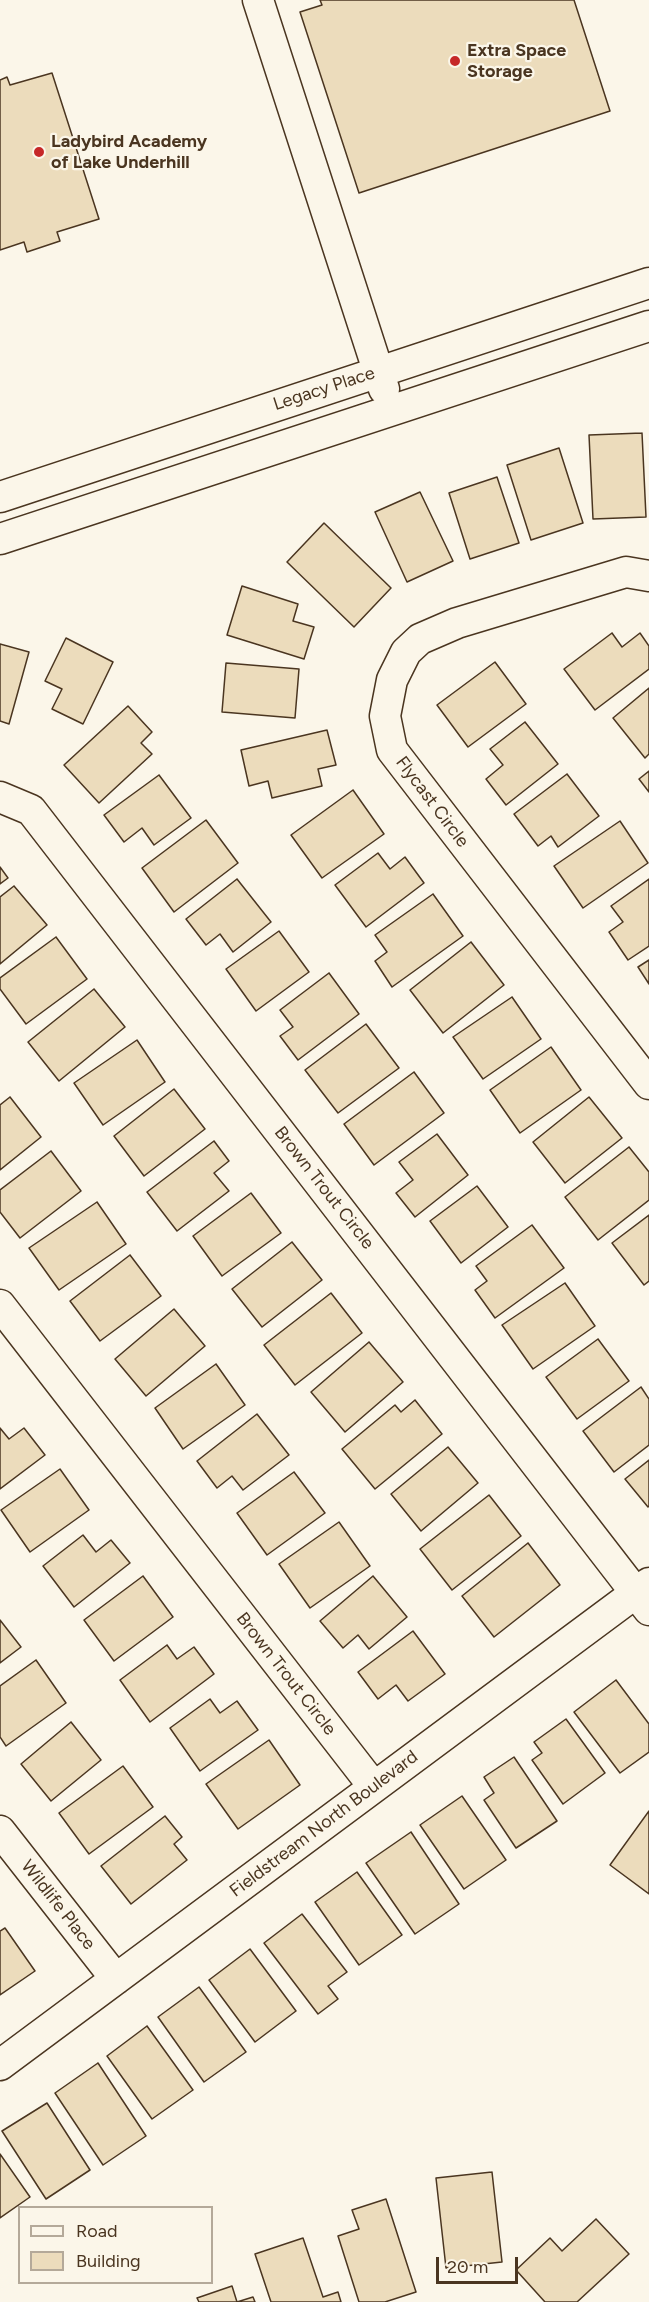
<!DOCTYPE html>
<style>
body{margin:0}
#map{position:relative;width:649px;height:2302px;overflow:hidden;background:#fbf6e9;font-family:Figtree,sans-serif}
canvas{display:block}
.legend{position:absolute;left:18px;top:2206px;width:195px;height:78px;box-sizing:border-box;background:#fbf6e9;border:2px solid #b4a999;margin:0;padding:8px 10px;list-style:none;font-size:18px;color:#4a3520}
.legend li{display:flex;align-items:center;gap:12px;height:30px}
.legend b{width:30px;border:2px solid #b4a999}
.scale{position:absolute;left:436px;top:2257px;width:82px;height:27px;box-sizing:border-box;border:3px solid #4a3520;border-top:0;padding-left:8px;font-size:18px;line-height:21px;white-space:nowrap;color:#4a3520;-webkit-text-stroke:4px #fbf6e9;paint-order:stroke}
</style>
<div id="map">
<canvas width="649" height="2302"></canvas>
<ul class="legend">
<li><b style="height:8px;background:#fbf6e9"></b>Road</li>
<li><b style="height:16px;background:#ecdcbc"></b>Building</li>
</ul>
<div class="scale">20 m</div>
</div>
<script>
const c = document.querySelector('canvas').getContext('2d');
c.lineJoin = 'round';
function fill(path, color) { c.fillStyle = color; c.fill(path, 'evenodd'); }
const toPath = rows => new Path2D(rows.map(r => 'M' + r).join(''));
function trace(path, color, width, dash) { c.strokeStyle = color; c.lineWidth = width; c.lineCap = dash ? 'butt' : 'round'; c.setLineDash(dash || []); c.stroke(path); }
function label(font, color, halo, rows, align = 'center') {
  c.font = font + ' Figtree,sans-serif'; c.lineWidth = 4.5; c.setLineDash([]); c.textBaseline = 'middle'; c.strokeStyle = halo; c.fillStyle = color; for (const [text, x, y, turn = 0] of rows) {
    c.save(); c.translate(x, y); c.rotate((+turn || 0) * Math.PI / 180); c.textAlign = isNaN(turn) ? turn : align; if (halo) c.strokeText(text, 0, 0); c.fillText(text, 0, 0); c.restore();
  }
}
const building = toPath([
 [320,0,574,0,610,111,359,193,300,12,322,5,320,0],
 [52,73,99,219,57,232,60,241,27,252,24,242,0,250,0,80,7,77,10,85,52,73],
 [642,433,646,517,593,519,589,435,642,433],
 [559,448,583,523,531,540,507,465,559,448],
 [497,477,519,543,470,559,449,493,497,477],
 [420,492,453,561,407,582,375,512,420,492],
 [324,523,391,588,354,627,287,562,324,523],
 [242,586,298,604,293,621,314,627,304,659,227,635,242,586],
 [612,633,622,647,640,633,649,646,649,669,595,710,564,669,612,633],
 [66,638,113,662,83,724,52,709,62,689,45,681,66,638],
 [0,644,29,652,9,724,0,721,0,644],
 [495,662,526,704,468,747,437,705,495,662],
 [226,663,299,669,295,718,222,712,226,663],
 [649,688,649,754,645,758,613,718,649,688],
 [128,706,152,732,141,743,152,754,99,803,64,765,128,706],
 [525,722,558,764,506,805,486,779,503,765,490,749,525,722],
 [327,730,336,765,318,769,322,786,272,798,268,781,249,786,241,750,327,730],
 [649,771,649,792,639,779,649,771],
 [567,774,599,816,558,847,551,836,538,846,514,814,567,774],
 [159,775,191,818,154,845,142,828,124,842,104,815,159,775],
 [353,790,384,834,322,878,291,835,353,790],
 [206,820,238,863,174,912,142,868,206,820],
 [620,821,648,863,583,908,554,866,620,821],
 [378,853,390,869,405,857,424,883,366,927,335,885,378,853],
 [0,867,8,878,0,884,0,867],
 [237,879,271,922,233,952,220,934,206,945,186,919,237,879],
 [649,879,649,946,628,960,609,932,623,922,611,906,649,879],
 [14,886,47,925,0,964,0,897,14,886],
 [433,894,463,936,392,987,375,961,387,952,375,935,433,894],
 [279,931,309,972,256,1011,226,969,279,931],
 [56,937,87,979,26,1024,0,989,0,978,56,937],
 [471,942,504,985,443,1033,410,990,471,942],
 [649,960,649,984,638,967,649,960],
 [329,973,359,1014,298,1060,280,1036,293,1027,280,1010,329,973],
 [94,989,125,1027,59,1081,28,1042,94,989],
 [512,997,541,1039,483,1079,453,1037,512,997],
 [366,1024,399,1068,338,1113,305,1070,366,1024],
 [137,1040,165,1082,103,1125,74,1083,137,1040],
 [551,1047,581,1090,520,1133,490,1090,551,1047],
 [414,1072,444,1113,374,1165,344,1124,414,1072],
 [174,1089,205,1129,144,1176,114,1136,174,1089],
 [10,1097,41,1137,0,1170,0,1105,10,1097],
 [589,1097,622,1138,565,1183,533,1142,589,1097],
 [437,1134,468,1175,415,1217,396,1193,413,1180,399,1162,437,1134],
 [214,1141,229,1161,214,1173,229,1191,177,1231,147,1192,214,1141],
 [629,1147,649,1172,649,1200,598,1240,565,1197,629,1147],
 [51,1151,81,1191,20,1238,0,1212,0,1190,51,1151],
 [477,1186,508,1227,461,1263,430,1221,477,1186],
 [251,1193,281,1233,222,1276,193,1236,251,1193],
 [97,1202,126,1244,59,1290,29,1248,97,1202],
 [649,1215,649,1281,644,1285,612,1243,649,1215],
 [532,1225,564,1268,495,1318,475,1290,487,1281,476,1266,532,1225],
 [292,1242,322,1280,262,1327,232,1289,292,1242],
 [130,1255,161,1296,100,1341,70,1301,130,1255],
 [565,1283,595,1326,533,1369,502,1325,565,1283],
 [331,1293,362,1333,295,1385,264,1345,331,1293],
 [174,1309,205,1346,146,1396,115,1359,174,1309],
 [598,1339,629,1381,577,1419,546,1377,598,1339],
 [369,1342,403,1382,345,1432,311,1392,369,1342],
 [216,1364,245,1405,183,1449,155,1408,216,1364],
 [641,1387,649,1399,649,1445,614,1472,583,1431,641,1387],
 [415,1400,442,1434,375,1489,342,1449,395,1405,401,1412,415,1400],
 [257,1414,289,1455,243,1490,232,1476,217,1488,197,1461,257,1414],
 [0,1428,9,1439,24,1428,45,1455,0,1489,0,1428],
 [448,1447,478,1483,421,1531,391,1494,448,1447],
 [649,1460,649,1506,648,1507,625,1479,649,1460],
 [60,1469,89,1510,30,1552,1,1510,60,1469],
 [294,1472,325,1513,267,1555,237,1513,294,1472],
 [489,1495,521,1536,452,1590,420,1549,489,1495],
 [339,1522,370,1566,310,1608,279,1564,339,1522],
 [83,1535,96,1552,111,1540,130,1563,74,1607,43,1566,83,1535],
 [528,1543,560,1585,494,1637,462,1596,528,1543],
 [143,1576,173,1617,114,1661,84,1620,143,1576],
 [373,1576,407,1617,369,1649,358,1635,343,1648,320,1621,373,1576],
 [0,1620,21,1647,0,1663,0,1620],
 [413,1631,445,1674,408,1701,396,1685,378,1699,358,1672,413,1631],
 [167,1645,177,1659,194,1647,214,1674,150,1722,120,1680,167,1645],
 [36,1660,66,1703,6,1746,0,1737,0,1686,36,1660],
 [616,1680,649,1724,649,1752,620,1773,574,1712,616,1680],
 [210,1699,220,1713,237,1701,258,1730,200,1771,170,1728,210,1699],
 [566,1719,605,1773,563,1804,532,1760,542,1753,534,1742,566,1719],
 [71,1722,101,1760,51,1801,21,1764,71,1722],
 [269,1740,300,1785,238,1829,206,1784,269,1740],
 [514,1757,557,1821,516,1848,484,1800,494,1793,484,1777,514,1757],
 [123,1766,153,1807,89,1854,59,1813,123,1766],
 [462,1796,506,1860,464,1889,420,1825,462,1796],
 [649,1811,649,1894,610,1865,649,1811],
 [165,1816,182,1837,174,1844,187,1860,131,1904,101,1866,165,1816],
 [411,1832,459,1904,415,1934,366,1863,411,1832],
 [357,1872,402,1935,359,1965,315,1902,357,1872],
 [302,1914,347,1972,328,1986,338,1999,318,2014,264,1943,302,1914],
 [5,1928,35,1971,0,1995,0,1931,5,1928],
 [250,1949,296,2011,255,2042,209,1980,250,1949],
 [199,1987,246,2052,204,2082,158,2017,199,1987],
 [147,2026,193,2090,152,2119,107,2056,147,2026],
 [98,2063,146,2136,103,2165,55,2093,98,2063],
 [47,2103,90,2170,46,2199,2,2131,47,2103],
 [0,2154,30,2197,0,2218,0,2154],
 [492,2172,502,2262,446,2268,436,2178,492,2172],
 [386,2199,416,2292,385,2302,359,2302,338,2236,359,2229,352,2210,386,2199],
 [596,2219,629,2254,577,2302,545,2302,516,2270,550,2238,562,2251,596,2219],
 [303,2238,323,2297,338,2292,341,2302,271,2302,255,2254,303,2238],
 [232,2286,237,2302,253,2297,255,2302,199,2302,197,2298,232,2286]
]);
fill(building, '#ecdcbc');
trace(building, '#4a3520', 1.5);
const minor = toPath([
 [258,0,384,389],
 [0,497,649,283],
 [0,539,649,326],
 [649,576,626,572,457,623,420,639,406,652,392,680,385,716,392,750,649,1084],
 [0,797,31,810,649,1610],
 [0,1305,374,1787],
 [0,1831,116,1979],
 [0,2065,649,1583]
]);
trace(minor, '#4a3520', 33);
trace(minor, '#fbf6e9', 30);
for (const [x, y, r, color] of [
 [455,61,6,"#c62828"],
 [39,152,6,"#c62828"]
]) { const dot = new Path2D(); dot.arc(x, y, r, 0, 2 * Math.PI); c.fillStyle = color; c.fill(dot); trace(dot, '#fbf6e9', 2); }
label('bold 18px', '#4a3520', '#fbf6e9', [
 ["Extra Space",467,51],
 ["Storage",467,72],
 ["Ladybird Academy",51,142],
 ["of Lake Underhill",51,163]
], 'left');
label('18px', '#4a3520', '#fbf6e9', [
 ["Legacy Place",324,389,-18],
 ["Flycast Circle",432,802,53],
 ["Brown Trout Circle",324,1188,52],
 ["Brown Trout Circle",286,1674,52],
 ["Fieldstream North Boulevard",324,1824,-37],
 ["Wildlife Place",58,1905,52]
]);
</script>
